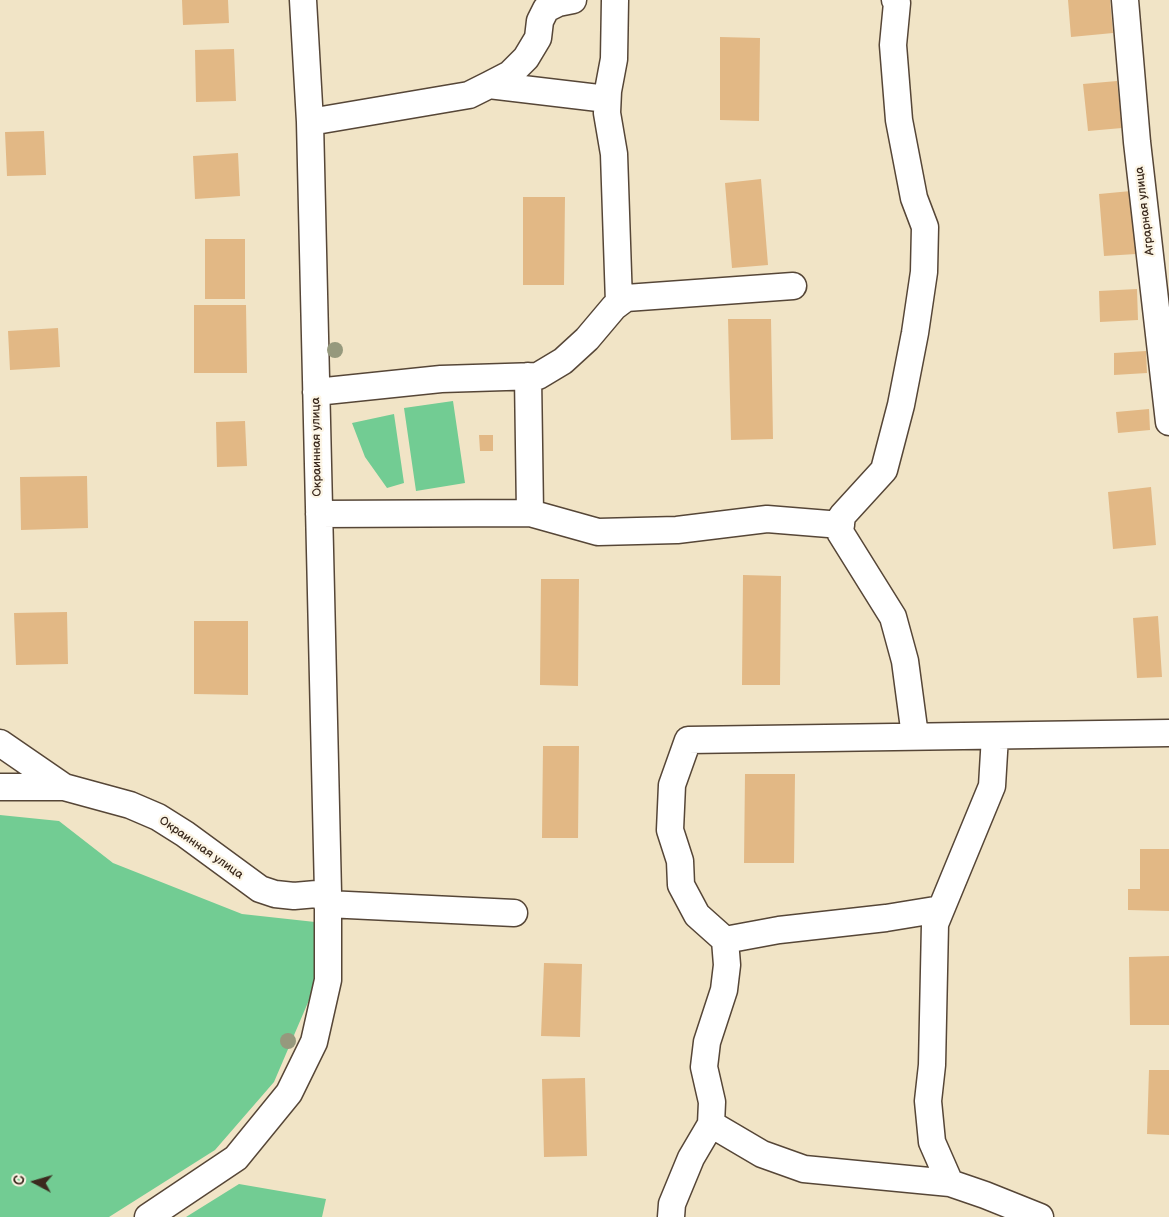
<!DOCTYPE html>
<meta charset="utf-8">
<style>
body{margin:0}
#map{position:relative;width:1169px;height:1217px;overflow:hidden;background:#f1e4c6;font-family:"Balsamiq Sans",sans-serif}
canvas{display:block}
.north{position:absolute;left:10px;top:1157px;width:50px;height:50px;-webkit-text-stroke:4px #fcf5e5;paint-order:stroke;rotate:276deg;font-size:14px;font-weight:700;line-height:20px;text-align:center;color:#3b2a1e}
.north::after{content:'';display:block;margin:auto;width:18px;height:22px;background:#3b2a1e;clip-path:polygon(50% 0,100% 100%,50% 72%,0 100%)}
</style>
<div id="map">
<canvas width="1169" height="1217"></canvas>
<div class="north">С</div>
</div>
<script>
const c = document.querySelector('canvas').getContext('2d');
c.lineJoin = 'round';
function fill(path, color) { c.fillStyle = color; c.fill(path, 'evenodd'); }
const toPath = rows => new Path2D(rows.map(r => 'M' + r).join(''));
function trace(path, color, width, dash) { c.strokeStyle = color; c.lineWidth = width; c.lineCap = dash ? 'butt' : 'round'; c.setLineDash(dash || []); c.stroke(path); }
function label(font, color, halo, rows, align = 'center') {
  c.font = font + ' "Balsamiq Sans",sans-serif'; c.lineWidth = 4.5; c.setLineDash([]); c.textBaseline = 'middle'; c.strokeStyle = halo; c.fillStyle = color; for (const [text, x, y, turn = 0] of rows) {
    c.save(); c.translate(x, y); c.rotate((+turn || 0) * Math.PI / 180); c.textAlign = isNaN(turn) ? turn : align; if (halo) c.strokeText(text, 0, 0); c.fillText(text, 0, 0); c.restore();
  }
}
fill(toPath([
 [453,401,465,483,416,491,404,408],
 [394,414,404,483,387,488,365,457,352,423],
 [0,815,59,821,113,863,242,914,315,922,315,986,274,1082,215,1150,109,1217,0,1217],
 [239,1184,326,1199,322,1217,186,1217]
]), '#72cc93');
fill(toPath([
 [182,0,228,0,229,23,183,25],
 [1068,0,1110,0,1113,33,1071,37],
 [720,37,760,38,759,121,720,120],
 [234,49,236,101,196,102,195,50],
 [1117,81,1122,128,1088,131,1083,84],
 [44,131,46,175,7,176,5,132],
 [238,153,240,196,195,199,193,156],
 [761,179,768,265,732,268,725,183],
 [1131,191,1136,254,1104,256,1099,194],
 [523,197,565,197,564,285,523,285],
 [205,239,245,239,245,299,205,299],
 [1137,289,1138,320,1100,322,1099,291],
 [194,305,246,305,247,373,194,373],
 [728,319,771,319,773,439,731,440],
 [58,328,60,367,10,370,8,331],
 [1146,351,1147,373,1114,375,1114,353],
 [1149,409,1150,430,1118,433,1116,412],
 [245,421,247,466,217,467,216,422],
 [479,435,493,435,493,451,480,451],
 [87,476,88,528,21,530,20,477],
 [1151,487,1156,545,1113,549,1108,492],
 [743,575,781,576,780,685,742,685],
 [541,579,579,579,578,686,540,685],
 [67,612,68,664,16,665,14,613],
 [1158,616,1162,677,1137,678,1133,618],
 [194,621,248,621,248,695,194,694],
 [543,746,579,746,578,838,542,838],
 [745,774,795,774,794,863,744,863],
 [1140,849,1169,849,1169,911,1128,910,1128,889,1140,889],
 [1169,956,1169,1025,1130,1025,1129,957],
 [544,963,582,964,580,1037,541,1036],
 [1149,1070,1169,1070,1169,1135,1147,1134],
 [585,1078,587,1156,544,1157,542,1079]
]), '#e2b885');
const minor = toPath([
 [615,0,614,59,608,91,607,113,614,154,619,303],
 [895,0,897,3,893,45,899,120,914,198,925,227,924,272,915,333,901,405,884,470,842,516,840,532,893,617,905,661,915,736],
 [1125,0,1137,142,1169,422],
 [489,85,607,99],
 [310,122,469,95,489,85,510,74,526,58,538,38,540,21,546,9,558,3,573,0],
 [528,376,530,513],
 [316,392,441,379,538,376,563,361,587,339,614,307,626,298,793,286],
 [319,514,530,513,598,532,677,530,767,519,841,525],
 [0,743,64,787,130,805,158,817,185,834,260,889,275,894,294,896,328,893],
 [0,787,64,787],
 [327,904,514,913],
 [725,940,779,930,886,918,941,909],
 [711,1124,762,1154,804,1169,950,1183,985,1195,1040,1217],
 [950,1183,932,1142,928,1101,932,1065,935,924,992,786,995,736],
 [148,1217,236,1158,289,1093,314,1042,328,980,328,893,310,122,303,0],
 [671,1217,672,1204,691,1158,711,1124,712,1102,704,1067,707,1042,724,990,727,965,725,940,697,915,681,885,680,861,670,830,672,785,688,740,1169,733]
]);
trace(minor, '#564637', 29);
trace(minor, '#fff', 26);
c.fillStyle = '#96997d';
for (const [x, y] of [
 [335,350],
 [288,1041]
]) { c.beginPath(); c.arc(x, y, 8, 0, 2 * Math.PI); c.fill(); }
label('12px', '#3b2a1e', '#fcf5e5', [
 ["Аграрная улица",1145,211,-97],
 ["Окраинная улица",317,447,-91],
 ["Окраинная улица",201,848,35]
]);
</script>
